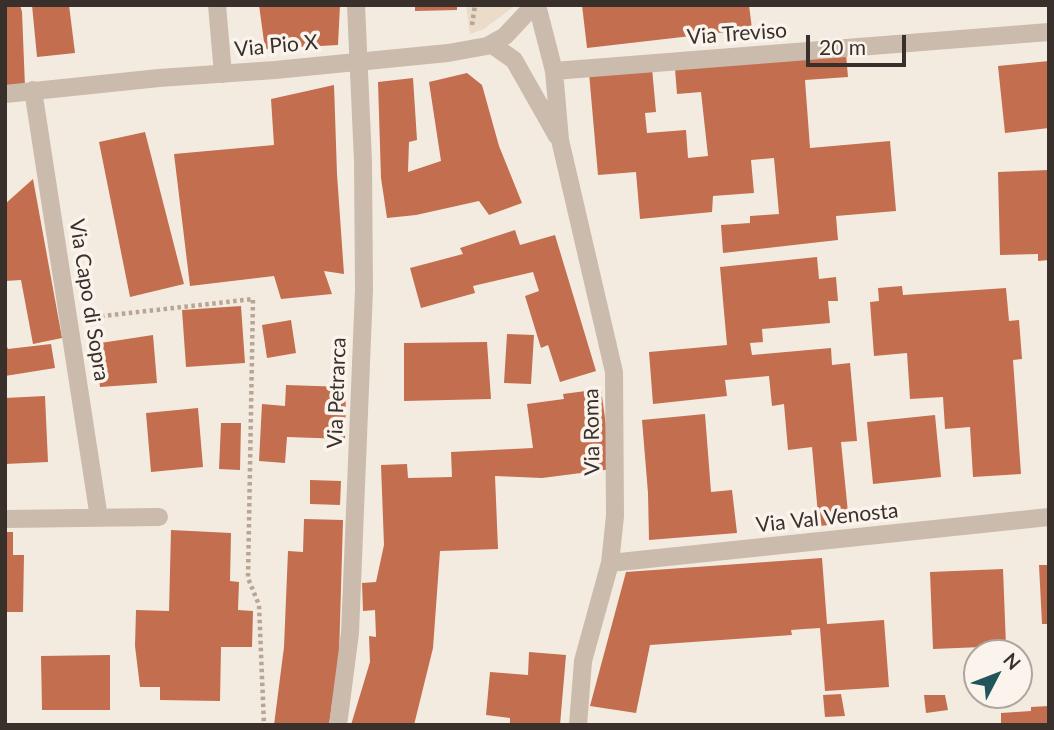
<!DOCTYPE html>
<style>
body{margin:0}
#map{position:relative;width:1054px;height:730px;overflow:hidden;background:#f3ebe0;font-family:Lato,sans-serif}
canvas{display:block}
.frame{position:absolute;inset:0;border:7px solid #39302b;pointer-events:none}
.north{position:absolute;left:963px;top:639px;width:70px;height:70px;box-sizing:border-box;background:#faf4ed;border:2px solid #ada69f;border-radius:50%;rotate:48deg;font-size:19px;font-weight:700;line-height:28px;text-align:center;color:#39302b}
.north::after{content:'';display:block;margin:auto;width:24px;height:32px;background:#21555a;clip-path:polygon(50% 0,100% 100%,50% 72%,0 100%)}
.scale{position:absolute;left:806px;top:35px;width:100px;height:32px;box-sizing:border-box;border:4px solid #39302b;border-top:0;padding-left:9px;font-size:21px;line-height:24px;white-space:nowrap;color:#39302b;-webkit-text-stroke:5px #faf4ed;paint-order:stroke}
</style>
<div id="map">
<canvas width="1054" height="730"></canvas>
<div class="frame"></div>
<div class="north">N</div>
<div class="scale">20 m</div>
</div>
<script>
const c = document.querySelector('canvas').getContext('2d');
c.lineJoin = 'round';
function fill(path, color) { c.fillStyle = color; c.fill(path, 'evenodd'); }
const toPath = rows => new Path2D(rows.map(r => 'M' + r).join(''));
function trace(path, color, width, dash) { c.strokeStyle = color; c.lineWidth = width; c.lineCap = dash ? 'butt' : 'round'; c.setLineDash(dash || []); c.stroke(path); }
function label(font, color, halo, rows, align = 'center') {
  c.font = font + ' Lato,sans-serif'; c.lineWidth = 7; c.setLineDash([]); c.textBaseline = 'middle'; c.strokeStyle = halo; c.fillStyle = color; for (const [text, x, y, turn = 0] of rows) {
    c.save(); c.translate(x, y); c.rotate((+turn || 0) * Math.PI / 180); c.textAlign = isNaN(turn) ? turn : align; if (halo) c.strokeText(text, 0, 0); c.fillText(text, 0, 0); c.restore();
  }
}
fill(toPath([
 [466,5,516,5,484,29,470,34]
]), '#eadcc8');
fill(toPath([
 [5,5,20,5,22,12,25,87,5,88],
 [32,5,69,5,75,53,37,57],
 [259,5,340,5,338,45,265,49],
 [415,5,457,5,457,10,415,11],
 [582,5,749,5,752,29,587,48],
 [846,54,848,77,805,80,810,148,890,141,896,211,836,216,838,240,723,253,721,225,750,223,750,216,779,214,774,158,751,160,754,193,713,196,712,212,640,219,636,172,598,175,589,73,652,68,656,112,645,113,647,133,686,130,688,158,708,156,701,92,677,94,675,69],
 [1049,61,1049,128,1005,133,998,66],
 [467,73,482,85,499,146,522,203,489,215,479,201,416,215,387,218,381,178,378,82,413,78,417,140,409,142,408,172,441,161,429,82],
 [334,85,337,174,344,274,324,271,332,294,281,299,274,276,190,286,174,154,274,145,271,99],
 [145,132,184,284,130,297,99,142],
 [1049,170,1049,260,1038,261,1038,254,1000,255,998,172],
 [33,179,62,338,33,344,21,280,5,281,5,204],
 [515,230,520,245,555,235,596,371,560,382,548,345,541,348,525,296,539,291,533,272,473,286,475,293,421,308,410,268,463,254,460,248],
 [817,257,819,279,836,277,838,301,828,301,830,323,762,329,763,342,750,343,752,355,831,348,832,365,850,363,857,441,841,442,849,523,819,526,812,447,788,450,784,404,772,406,769,376,725,380,727,396,653,404,649,352,727,345,720,267],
 [902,286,903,295,1006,288,1009,321,1019,320,1022,359,1013,360,1021,474,973,477,970,427,945,429,943,397,910,399,907,353,874,356,870,302,879,301,878,288],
 [241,306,245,363,186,367,182,310],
 [291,320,296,353,267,358,262,325],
 [507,334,534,335,531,384,504,383],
 [153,335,157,383,100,387,94,344],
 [487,342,491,399,404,401,404,343],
 [5,343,8,349,51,344,55,368,5,376],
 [286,385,346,387,345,439,287,437,285,463,259,461,262,404,285,406],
 [601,389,612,469,542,478,495,476,498,549,440,551,433,648,414,725,351,725,370,662,369,636,376,637,375,610,363,611,362,583,376,582,384,545,381,465,407,464,408,478,452,477,451,452,533,448,527,404,564,399,563,394],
 [45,396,48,462,5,464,5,398],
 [198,408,203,467,151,472,146,413],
 [705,414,711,492,732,490,737,533,649,540,648,493,642,420],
 [935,415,941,477,873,484,867,422],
 [221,423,241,423,240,470,219,469],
 [310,480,341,481,340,505,310,504],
 [304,519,343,520,339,656,329,725,274,725,284,647,288,551,303,552],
 [171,530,231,533,230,581,239,582,238,610,253,611,252,647,221,647,220,701,160,700,160,687,140,687,135,646,136,610,169,611],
 [5,532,13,532,13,555,24,555,23,612,5,612],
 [822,558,827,624,884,620,889,687,825,691,820,628,804,629,791,630,792,635,650,645,636,713,590,706,626,572],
 [1039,565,1049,565,1049,624,1042,624],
 [1003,569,1006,646,933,649,930,572],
 [529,652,566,655,560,725,510,725,510,718,486,715,490,672,528,675],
 [110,655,110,710,42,710,41,656],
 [841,694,845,716,825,717,823,695],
 [924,695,945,695,948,710,926,713],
 [1049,706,1049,725,1001,725,1001,713,1031,711,1031,707]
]), '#c36e4e');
trace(toPath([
 [472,25,475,5],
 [94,317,253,299,248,578,259,605,264,725]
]), '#b7a596', 4.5, [3.5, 3.5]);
trace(toPath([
 [217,5,223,74],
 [537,5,554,71,560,140,614,372,615,516,610,563,583,661,578,725],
 [491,44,514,60,557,136],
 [554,71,1049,32],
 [33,90,99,518],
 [5,94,159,78,275,70,448,53,487,46,505,36,534,5],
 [5,519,159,517],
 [610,563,1049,517],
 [338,725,350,633,364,290,363,161,356,5]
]), '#cbbbac', 18);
label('21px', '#39302b', '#faf4ed', [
 ["Via Treviso",737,34,-4],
 ["Via Pio X",276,46,-5],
 ["Via Capo di Sopra",89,300,81],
 ["Via Petrarca",337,393,-88],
 ["Via Roma",592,432,-91],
 ["Via Val Venosta",827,518,-6]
]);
</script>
